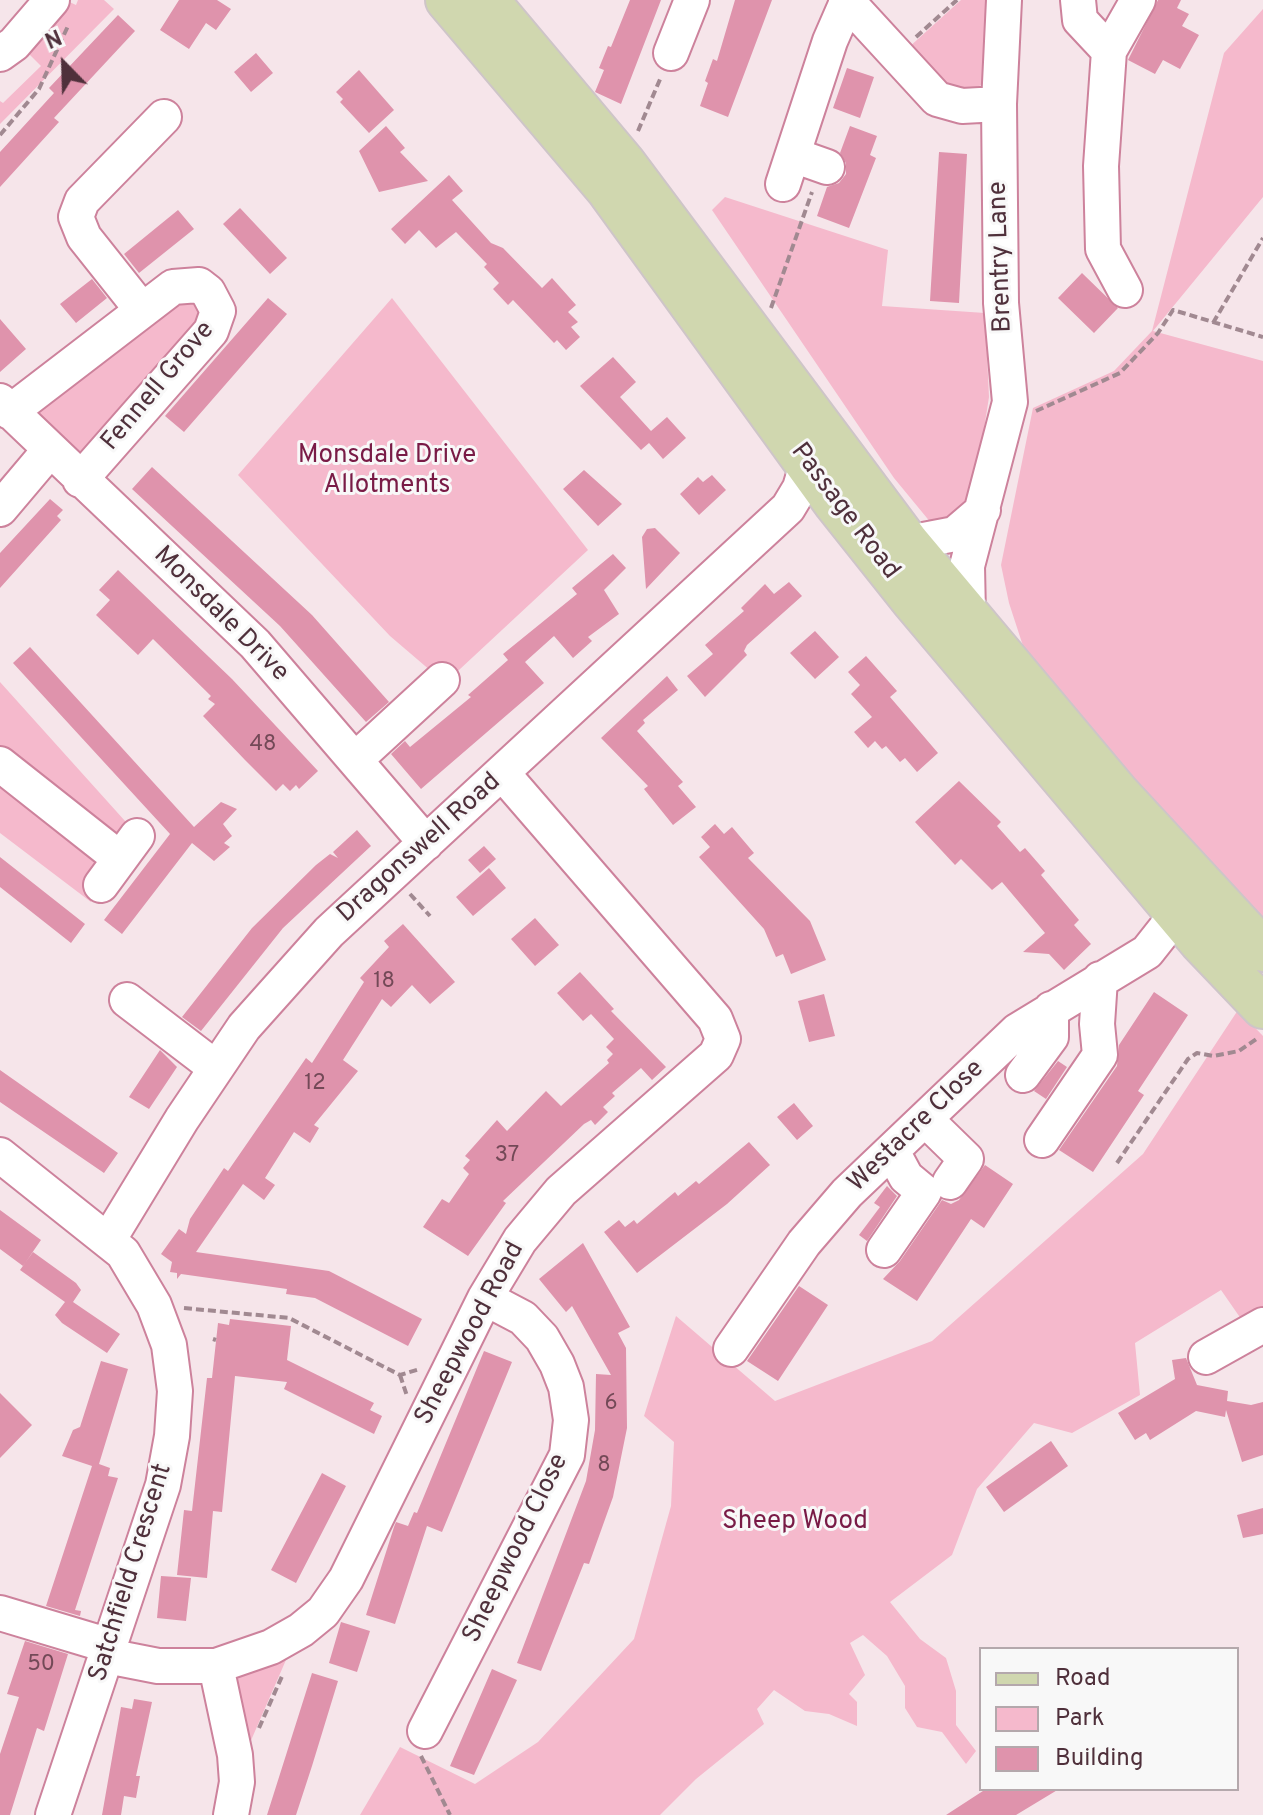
<!DOCTYPE html>
<style>
body{margin:0}
#map{position:relative;width:1263px;height:1815px;overflow:hidden;background:#f6e5ea;font-family:Overpass,sans-serif}
canvas{display:block}
.legend{position:absolute;left:979px;top:1647px;width:260px;height:144px;box-sizing:border-box;background:#f8f8f8;border:2px solid #b4a8ac;margin:0;padding:10px 14px;list-style:none;font-size:24px;color:#4f303b}
.legend li{display:flex;align-items:center;gap:16px;height:40px}
.legend b{width:40px;border:2px solid #b4a8ac}
.north{position:absolute;left:24px;top:24px;width:80px;height:80px;-webkit-text-stroke:6px #f8f8f8;paint-order:stroke;rotate:337deg;font-size:22px;font-weight:700;line-height:32px;text-align:center;color:#4f303b}
.north::after{content:'';display:block;margin:auto;width:28px;height:36px;background:#4f303b;clip-path:polygon(50% 0,100% 100%,50% 72%,0 100%)}
</style>
<div id="map">
<canvas width="1263" height="1815"></canvas>
<ul class="legend">
<li><b style="height:10px;background:#d0d7af"></b>Road</li>
<li><b style="height:22px;background:#f5b9cc"></b>Park</li>
<li><b style="height:22px;background:#df93ac"></b>Building</li>
</ul>
<div class="north">N</div>
</div>
<script>
const c = document.querySelector('canvas').getContext('2d');
c.lineJoin = 'round';
function fill(path, color) { c.fillStyle = color; c.fill(path, 'evenodd'); }
const toPath = rows => new Path2D(rows.map(r => 'M' + r).join(''));
function trace(path, color, width, dash) { c.strokeStyle = color; c.lineWidth = width; c.lineCap = dash ? 'butt' : 'round'; c.setLineDash(dash || []); c.stroke(path); }
function label(font, color, halo, rows, align = 'center') {
  c.font = font + ' Overpass,sans-serif'; c.lineWidth = 6; c.setLineDash([]); c.textBaseline = 'middle'; c.strokeStyle = halo; c.fillStyle = color; for (const [text, x, y, turn = 0] of rows) {
    c.save(); c.translate(x, y); c.rotate((+turn || 0) * Math.PI / 180); c.textAlign = isNaN(turn) ? turn : align; if (halo) c.strokeText(text, 0, 0); c.fillText(text, 0, 0); c.restore();
  }
}
fill(toPath([
 [65,0,76,5,78,0,104,0,114,9,0,124,0,101,3,103,41,66,22,47],
 [961,0,990,0,983,84,960,96,907,49],
 [1263,9,1263,197,1153,331,1263,361,1263,920,1055,695,1024,649,1009,603,1001,565,1033,408,1114,371,1152,331,1224,53],
 [725,197,888,250,882,306,985,313,989,397,979,461,958,524,936,529,894,478,712,210],
 [195,298,206,318,80,461,36,419,34,406,172,300],
 [392,298,588,550,445,683,390,636,238,475],
 [0,682,134,831,109,838,0,754],
 [0,774,97,851,99,891,91,902,0,833],
 [1238,1010,1263,1036,1263,1337,1255,1339,1221,1290,1135,1343,1140,1395,1072,1433,1034,1423,977,1489,952,1555,890,1602,920,1639,946,1658,956,1691,956,1725,976,1751,966,1764,942,1732,917,1727,905,1708,905,1686,887,1656,863,1635,850,1643,865,1675,849,1694,857,1702,857,1726,829,1714,805,1711,774,1690,757,1709,764,1724,696,1779,660,1815,360,1815,400,1747,475,1784,538,1742,634,1639,671,1506,674,1442,644,1416,676,1316,775,1401,932,1341,1143,1154],
 [289,1653,249,1745,234,1678]
]), '#f5b9cc');
fill(toPath([
 [179,0,217,0,231,9,216,30,206,23,189,49,160,30],
 [630,0,661,0,621,104,595,92,604,70,599,68,608,46,611,47],
 [735,0,772,0,728,117,700,106,708,83,705,81,713,59,717,61],
 [1158,0,1181,0,1177,8,1189,14,1182,26,1199,35,1180,69,1163,60,1155,74,1128,60],
 [118,15,135,31,54,118,59,122,0,187,0,152,54,93,49,88],
 [256,53,273,73,251,92,234,72],
 [847,68,874,77,860,118,833,108],
 [359,70,394,110,369,133,340,102,343,99,336,92],
 [386,126,405,148,400,152,428,181,379,192,359,151],
 [850,126,877,136,870,155,876,158,849,228,817,216,827,187,839,183,846,174,846,163,840,153],
 [939,152,967,154,959,303,930,301],
 [449,175,463,191,452,200,491,243,503,248,542,288,552,278,576,305,568,312,578,322,571,327,580,337,566,350,557,340,554,343,513,300,508,305,493,289,499,283,484,267,487,264,456,232,436,248,419,230,405,244,391,229],
 [240,208,287,258,270,274,223,224],
 [178,210,194,229,139,273,124,254],
 [1082,273,1118,308,1094,333,1058,298],
 [92,279,107,298,76,323,60,304],
 [268,298,287,314,184,432,165,416],
 [0,319,26,349,0,372],
 [613,357,636,382,620,397,651,431,667,417,686,438,663,459,649,443,641,450,580,386],
 [152,467,312,615,389,702,366,722,280,626,132,489],
 [584,470,622,504,598,526,563,489],
 [712,475,726,490,699,515,680,494,698,477,703,482],
 [50,499,63,510,57,516,61,520,0,588,0,553],
 [655,528,680,553,646,589,642,537,647,529],
 [613,554,626,568,604,590,619,614,588,637,592,641,573,658,554,636,525,662,544,683,421,789,391,754,405,741,410,747,471,697,468,695,508,660,503,654,577,594,572,588],
 [118,570,232,679,318,771,299,789,296,785,290,791,283,784,276,791,245,760,203,716,215,704,208,699,211,696,153,639,138,655,96,615,110,600,99,590],
 [789,582,802,596,747,645,744,651,747,655,705,697,687,676,713,654,705,645,744,611,741,608,765,584,774,594],
 [815,631,839,657,815,679,790,653],
 [30,647,194,827,221,802,237,809,223,824,232,836,224,843,230,847,214,861,192,843,122,934,104,920,170,834,13,663],
 [866,656,897,691,890,697,938,753,917,772,905,758,900,762,886,746,882,749,875,741,868,748,854,732,872,717,851,694,860,685,848,672],
 [667,676,678,690,643,720,645,723,637,731,683,782,678,786,696,807,673,825,644,789,648,786,601,738],
 [959,781,1001,822,997,826,1020,852,1025,848,1045,871,1041,875,1079,920,1074,925,1091,944,1064,970,1049,954,1023,952,1045,933,1002,882,992,890,961,859,955,865,915,822],
 [715,824,724,834,732,827,754,853,748,858,810,921,826,960,791,974,783,954,776,957,764,929,699,857,710,847,701,837],
 [357,830,371,846,283,928,201,1031,182,1017,252,928,316,865,330,854,338,858,333,852],
 [484,846,496,859,480,873,468,860],
 [0,857,85,924,71,943,0,887],
 [489,868,506,888,473,916,456,897],
 [535,918,559,945,535,966,511,939],
 [403,924,455,982,430,1004,412,985,391,1007,382,999,343,1060,358,1071,314,1125,319,1128,310,1143,294,1132,265,1178,275,1185,264,1200,243,1184,196,1252,329,1271,422,1319,408,1346,315,1298,286,1294,287,1289,181,1274,177,1279,177,1273,170,1272,172,1262,161,1254,179,1229,186,1234,190,1219,224,1168,228,1171,306,1058,312,1063,364,982,360,978,389,947,384,941],
 [580,972,614,1009,611,1011,666,1067,652,1080,641,1068,612,1093,615,1096,603,1107,608,1112,595,1125,591,1120,584,1124,503,1201,506,1203,468,1256,423,1227,442,1199,449,1203,469,1174,463,1168,470,1160,465,1156,497,1120,507,1131,546,1091,561,1106,609,1063,607,1060,613,1054,606,1047,614,1039,591,1014,583,1021,557,993],
 [1154,992,1188,1015,1138,1091,1144,1095,1093,1172,1059,1150,1117,1066,1119,1045],
 [824,994,835,1036,809,1042,798,1001],
 [160,1050,177,1067,149,1109,129,1097],
 [1058,1061,1067,1067,1046,1099,1034,1091],
 [0,1070,118,1153,104,1173,0,1102],
 [794,1103,813,1126,797,1140,777,1117],
 [749,1142,770,1165,727,1204,637,1273,604,1232,619,1220,625,1227,634,1220,637,1224,675,1192,678,1196,696,1181,699,1184],
 [985,1165,1013,1184,984,1228,971,1219,917,1301,883,1279,900,1261,942,1200,951,1204,959,1200],
 [887,1186,897,1196,867,1241,859,1235,880,1207,874,1203],
 [0,1210,41,1240,23,1266,0,1249],
 [583,1243,630,1327,618,1333,626,1348,627,1428,613,1497,589,1564,584,1563,541,1671,517,1663,586,1481,595,1430,596,1374,611,1375,572,1306,566,1312,539,1279],
 [33,1252,76,1283,81,1290,73,1302,120,1334,107,1353,62,1323,55,1315,65,1302,20,1270],
 [799,1286,828,1305,778,1381,747,1361],
 [230,1319,291,1326,287,1360,374,1403,370,1410,382,1416,374,1434,284,1389,287,1382,235,1376,222,1512,213,1511,207,1578,177,1575,184,1510,192,1511,207,1378,212,1378,218,1323,229,1325],
 [484,1351,512,1362,442,1532,427,1526,395,1624,366,1615,394,1527,396,1522,408,1526,414,1512,417,1513],
 [1186,1358,1197,1385,1228,1391,1227,1401,1251,1405,1263,1402,1263,1455,1242,1462,1226,1410,1225,1417,1196,1411,1150,1440,1146,1433,1135,1440,1118,1413,1175,1379,1172,1360],
 [101,1361,128,1369,99,1464,110,1468,108,1476,118,1478,75,1610,81,1611,80,1616,46,1606,92,1466,62,1456,73,1430,80,1427],
 [0,1393,32,1425,0,1458],
 [1051,1441,1068,1466,1004,1512,986,1487],
 [322,1473,346,1486,296,1583,271,1570],
 [1263,1508,1263,1534,1243,1538,1237,1515],
 [161,1576,191,1578,186,1621,157,1618],
 [341,1622,370,1631,357,1672,329,1663],
 [25,1641,68,1654,44,1731,37,1728,10,1815,0,1815,0,1754,19,1697,7,1694],
 [492,1669,517,1680,474,1775,450,1766],
 [312,1673,338,1681,312,1766,296,1815,267,1815],
 [134,1699,152,1702,136,1776,140,1776,136,1798,124,1796,121,1815,102,1815,121,1707,132,1709],
 [986,1789,1059,1789,1016,1815,946,1815]
]), '#df93ac');
const minor = toPath([
 [846,0,937,99,962,106,999,104],
 [1078,0,1080,20,1109,51],
 [671,53,692,0],
 [0,54,14,44,52,0],
 [793,155,827,167],
 [783,184,830,41,847,2],
 [1125,290,1103,249,1101,166,1109,51,1138,0],
 [142,310,84,237,76,217,82,201,164,117],
 [0,401,255,644,426,843],
 [10,412,173,287,199,285,208,292,218,311,211,331,80,480],
 [0,509,49,451],
 [908,543,955,534,983,510],
 [968,615,967,566,1010,402,1001,303,999,104,1004,0],
 [355,760,442,680],
 [0,764,119,858],
 [101,885,137,836],
 [127,1000,216,1068],
 [1023,1075,1051,1037,1051,1009],
 [925,1119,966,1159,950,1182],
 [1042,1140,1100,1055,1097,1024,1100,979],
 [0,1155,123,1253,154,1305,169,1345,175,1391,172,1436,163,1485,53,1815],
 [109,1239,182,1119,244,1027,329,932,788,508,800,488,807,464],
 [884,1250,924,1192,906,1177,892,1151],
 [731,1349,804,1243,847,1193,1017,1031,1147,952,1177,914],
 [1206,1357,1263,1325],
 [0,1613,110,1646],
 [107,1656,158,1666,216,1666,271,1647,301,1630,323,1612,346,1579,485,1298,520,1240,561,1191,716,1055,723,1039,715,1019,503,774],
 [216,1666,235,1755,237,1782,231,1815],
 [425,1731,567,1455,571,1420,566,1387,557,1364,542,1338,523,1318,485,1298]
]);
const major = toPath([
 [447,0,608,190,835,503,913,601,1200,941,1263,1007],
 [487,0,624,163,908,543,1117,792,1263,950]
]);
trace(minor, '#cd829c', 38);
trace(major, '#cec5c8', 46);
trace(toPath([
 [916,37,957,0],
 [638,131,661,77],
 [0,135,39,89,68,26],
 [771,308,812,192],
 [1213,323,1263,238],
 [1036,411,1120,373,1158,333,1173,310,1263,337],
 [410,894,430,916],
 [1117,1163,1188,1059,1197,1053,1213,1056,1239,1051,1258,1038],
 [184,1308,289,1318,400,1375,420,1369],
 [213,1339,216,1340],
 [400,1375,407,1396],
 [259,1728,283,1674],
 [421,1756,450,1815]
]), '#a18991', 4, [8, 4]);
trace(minor, '#fff', 34);
trace(major, '#d0d7af', 42);
label('22px', '#734957', null, [
 ["48",263,746],
 ["18",384,983],
 ["12",315,1085],
 ["37",507,1157],
 ["6",611,1405],
 ["8",604,1467],
 ["50",41,1666]
]);
label('26px', '#4f303b', '#f8f8f8', [
 ["Brentry Lane",1002,257,-92],
 ["Fennell Grove",159,387,-50],
 ["Passage Road",844,512,53],
 ["Monsdale Drive",220,615,45],
 ["Dragonswell Road",420,849,-42],
 ["Westacre Close",917,1127,-44],
 ["Sheepwood Road",471,1334,-62],
 ["Sheepwood Close",517,1549,-64],
 ["Satchfield Crescent",132,1573,-73]
]);
label('26px', '#791b46', '#f8f8f8', [
 ["Monsdale Drive",387,457],
 ["Allotments",387,487],
 ["Sheep Wood",795,1523]
]);
</script>
